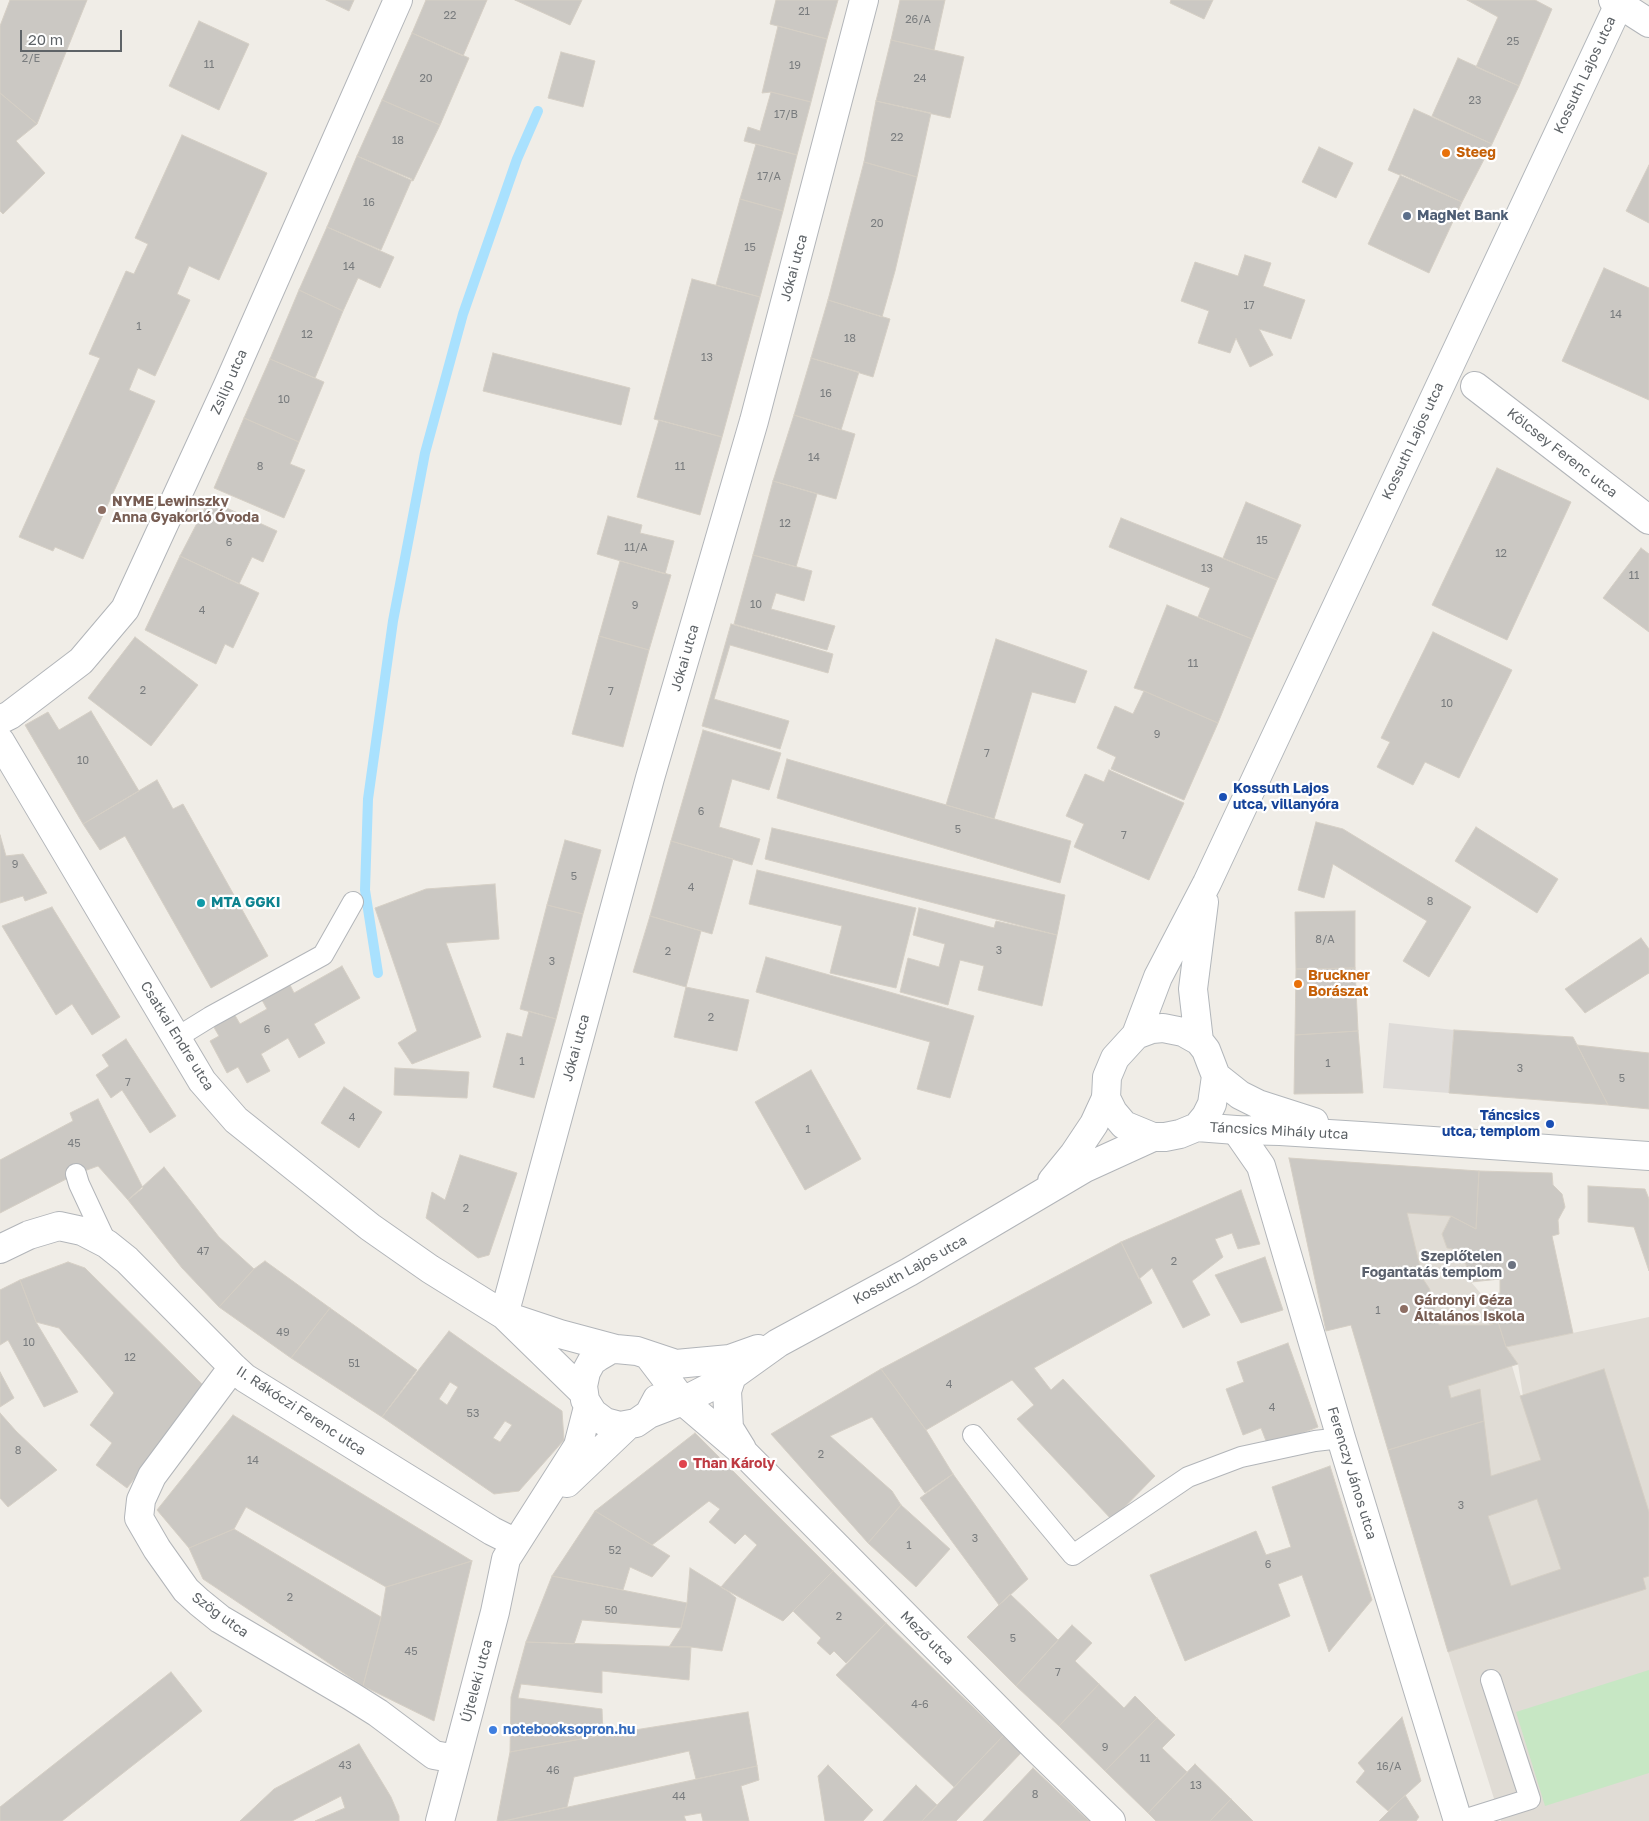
<!DOCTYPE html>
<meta charset="utf-8">
<style>
body{margin:0}
#map{position:relative;width:1649px;height:1821px;overflow:hidden;background:#f0ede7;font-family:"Golos Text",sans-serif}
canvas{display:block}
.scale{position:absolute;left:20px;top:30px;width:102px;height:22px;box-sizing:border-box;border:2px solid #5e6367;border-top:0;padding-left:6px;font-size:15px;line-height:18px;white-space:nowrap;color:#5e6367;-webkit-text-stroke:4px #fff;paint-order:stroke}
</style>
<div id="map">
<canvas width="1649" height="1821"></canvas>
<div class="scale">20 m</div>
</div>
<script>
const c = document.querySelector('canvas').getContext('2d');
c.lineJoin = 'round';
function fill(path, color) { c.fillStyle = color; c.fill(path, 'evenodd'); }
const toPath = rows => new Path2D(rows.map(r => 'M' + r).join(''));
function trace(path, color, width, dash) { c.strokeStyle = color; c.lineWidth = width; c.lineCap = dash ? 'butt' : 'round'; c.setLineDash(dash || []); c.stroke(path); }
function label(font, color, halo, rows, align = 'center') {
  c.font = font + ' "Golos Text",sans-serif'; c.lineWidth = 4.5; c.setLineDash([]); c.textBaseline = 'middle'; c.strokeStyle = halo; c.fillStyle = color; for (const [text, x, y, turn = 0] of rows) {
    c.save(); c.translate(x, y); c.rotate((+turn || 0) * Math.PI / 180); c.textAlign = isNaN(turn) ? turn : align; if (halo) c.strokeText(text, 0, 0); c.fillText(text, 0, 0); c.restore();
  }
}
fill(toPath([
 [1389,1023,1454,1030,1449,1093,1383,1088]
]), '#dfdcd9');
fill(toPath([
 [1289,1158,1479,1171,1476,1229,1451,1216,1442,1234,1447,1248,1462,1251,1471,1282,1483,1296,1490,1325,1498,1322,1506,1347,1649,1317,1649,1821,1501,1821,1448,1652,1351,1325,1326,1331],
 [1507,1349,1518,1364,1524,1403,1523,1403]
]), '#e0dcd5');
fill(toPath([
 [1649,1670,1649,1773,1545,1806,1516,1712]
]), '#c7e7c4');
trace(toPath([
 [378,973,365,890,368,799,393,621,425,453,463,314,517,159,538,111]
]), '#a9e1fe', 10);
const building = toPath([
 [10,0,87,0,37,124,0,93,0,26,10,0],
 [326,0,354,0,349,11,326,0],
 [426,0,487,0,463,56,412,33,426,0],
 [515,0,582,0,570,25,515,0],
 [776,0,838,0,827,39,770,24,776,0],
 [900,0,945,0,934,50,891,40,900,0],
 [1171,0,1213,0,1204,19,1170,3,1171,0],
 [1467,0,1535,0,1552,9,1519,86,1476,67,1498,17,1467,0],
 [199,21,249,44,219,110,169,86,199,21],
 [778,26,827,39,811,102,771,92,762,93,778,26],
 [412,33,469,58,440,125,382,100,412,33],
 [891,40,964,57,950,118,876,101,891,40],
 [561,52,595,61,583,107,548,98,561,52],
 [1458,58,1519,86,1492,144,1432,116,1458,58],
 [771,92,811,102,797,155,744,141,748,127,760,131,771,92],
 [0,93,37,124,16,141,45,173,3,214,0,211,0,93],
 [382,100,440,125,413,181,357,156,382,100],
 [876,101,931,113,917,177,864,162,876,101],
 [1414,109,1492,144,1462,202,1388,170,1414,109],
 [182,135,267,173,219,280,189,266,177,294,190,300,155,376,138,368,129,390,155,401,83,559,55,547,53,551,19,537,100,358,89,354,126,271,134,274,148,244,135,238,182,135],
 [756,144,797,155,783,211,740,199,756,144],
 [1319,147,1353,163,1336,198,1302,182,1319,147],
 [357,156,412,179,381,250,327,227,357,156],
 [864,162,917,177,895,271,882,317,828,300,864,162],
 [1649,165,1649,223,1626,211,1649,165],
 [1401,174,1462,202,1429,273,1368,244,1401,174],
 [740,199,783,211,760,297,716,285,740,199],
 [327,227,394,257,380,288,358,278,343,311,299,290,327,227],
 [1245,255,1271,263,1263,286,1305,300,1291,339,1259,329,1273,355,1250,367,1236,338,1230,353,1198,343,1209,311,1181,301,1195,262,1238,276,1245,255],
 [1604,268,1649,288,1649,400,1562,361,1604,268],
 [692,279,760,297,722,437,654,419,692,279],
 [299,290,343,311,315,378,270,359,299,290],
 [828,300,890,319,873,377,811,358,828,300],
 [493,353,630,388,621,425,483,391,493,353],
 [811,358,859,372,841,430,794,415,811,358],
 [270,359,324,382,299,442,244,418,270,359],
 [794,415,855,434,836,499,773,481,794,415],
 [244,418,299,442,290,464,305,470,284,518,214,488,244,418],
 [659,420,722,437,700,515,637,497,659,420],
 [1497,468,1571,502,1507,640,1432,605,1497,468],
 [773,481,817,494,796,567,753,555,773,481],
 [209,500,277,531,263,562,252,557,239,584,180,556,209,500],
 [1246,502,1301,525,1277,580,1223,558,1246,502],
 [608,516,642,525,640,533,674,541,665,574,597,554,608,516],
 [1121,518,1277,580,1252,639,1198,617,1210,588,1109,547,1121,518],
 [1641,548,1649,554,1649,632,1603,598,1641,548],
 [753,555,812,571,804,601,776,593,771,609,835,626,827,650,734,624,753,555],
 [180,556,259,593,233,648,225,644,216,664,145,630,180,556],
 [620,561,671,575,649,650,599,636,620,561],
 [1167,605,1252,639,1218,723,1144,691,1134,688,1167,605],
 [731,624,833,654,828,673,730,645,714,699,789,721,780,749,702,726,731,624],
 [1433,632,1512,670,1459,778,1425,762,1413,785,1377,767,1390,742,1381,738,1433,632],
 [599,636,649,650,623,747,572,734,599,636],
 [135,637,198,685,151,746,88,698,135,637],
 [996,639,1087,671,1075,703,1032,692,994,819,946,805,996,639],
 [1144,691,1218,723,1184,800,1111,769,1116,757,1097,748,1115,706,1133,714,1144,691],
 [91,711,139,791,83,824,25,725,48,712,59,730,91,711],
 [703,730,781,753,769,790,732,779,719,827,760,839,752,865,671,841,703,730],
 [787,759,1071,841,1060,883,777,798,787,759],
 [1109,770,1184,803,1149,880,1074,847,1084,824,1066,816,1085,774,1104,782,1109,770],
 [157,780,173,809,183,804,268,956,211,988,125,836,100,850,83,824,157,780],
 [1316,822,1343,829,1471,907,1429,977,1403,961,1427,921,1333,864,1324,898,1298,890,1316,822],
 [1476,827,1558,879,1537,913,1455,861,1476,827],
 [772,828,1065,895,1057,935,765,859,772,828],
 [0,835,6,856,23,854,47,893,25,901,23,896,0,903,0,835],
 [565,840,601,850,583,914,547,905,565,840],
 [671,841,733,859,712,934,650,916,671,841],
 [757,870,916,908,896,988,830,973,842,926,749,904,757,870],
 [495,884,499,939,446,943,481,1037,412,1064,398,1043,417,1031,375,908,426,889,495,884],
 [547,905,583,914,556,1019,520,1009,547,905],
 [52,907,120,1017,92,1035,72,1004,56,1015,2,926,52,907],
 [919,908,994,928,996,921,1057,935,1042,1006,978,990,984,966,960,960,948,1005,900,992,908,958,939,967,945,944,913,935,919,908],
 [1355,911,1355,968,1296,969,1295,912,1355,911],
 [650,916,701,931,686,987,633,972,650,916],
 [1641,938,1649,949,1649,973,1585,1013,1565,989,1641,938],
 [766,957,974,1016,950,1098,917,1089,930,1042,756,992,766,957],
 [342,966,360,998,314,1024,325,1043,299,1058,288,1038,261,1054,270,1071,247,1083,238,1067,227,1073,210,1041,219,1036,212,1024,233,1012,240,1024,267,1009,258,993,286,977,294,993,342,966],
 [1355,968,1358,1031,1295,1035,1296,969,1355,968],
 [686,987,749,1000,737,1051,674,1037,686,987],
 [529,1011,556,1019,534,1098,493,1087,507,1033,522,1037,529,1011],
 [1454,1030,1573,1037,1608,1105,1449,1093,1454,1030],
 [1358,1031,1363,1093,1294,1094,1295,1035,1358,1031],
 [126,1039,176,1116,150,1133,122,1090,111,1098,96,1075,109,1066,102,1055,126,1039],
 [1577,1045,1649,1053,1649,1109,1608,1105,1577,1045],
 [395,1068,469,1072,467,1098,394,1095,395,1068],
 [811,1070,861,1159,805,1190,755,1102,811,1070],
 [344,1087,382,1112,359,1148,321,1123,344,1087],
 [98,1099,143,1188,128,1200,98,1166,76,1174,0,1213,0,1160,73,1121,70,1113,98,1099],
 [460,1155,517,1173,489,1255,478,1258,426,1218,432,1192,445,1200,460,1155],
 [1289,1158,1479,1171,1476,1229,1451,1216,1407,1213,1423,1279,1429,1288,1436,1304,1432,1320,1437,1319,1439,1325,1490,1325,1498,1322,1506,1347,1518,1364,1448,1386,1451,1398,1480,1389,1484,1421,1388,1450,1351,1325,1326,1331,1289,1158],
 [164,1167,219,1237,254,1269,219,1307,182,1268,128,1200,164,1167],
 [1479,1171,1552,1173,1553,1185,1562,1194,1565,1207,1558,1220,1559,1234,1552,1236,1573,1333,1506,1347,1498,1322,1490,1325,1483,1296,1500,1293,1500,1279,1471,1282,1462,1251,1447,1248,1442,1234,1451,1216,1476,1229,1479,1171],
 [1588,1186,1645,1189,1649,1199,1649,1271,1634,1227,1588,1222,1588,1186],
 [1241,1190,1260,1244,1238,1249,1232,1233,1215,1239,1223,1257,1192,1281,1210,1315,1183,1328,1152,1268,1139,1279,1121,1242,1241,1190],
 [1121,1242,1152,1303,1034,1368,1051,1390,1063,1379,1155,1476,1112,1520,1017,1419,1034,1405,1012,1380,926,1430,881,1369,1121,1242],
 [1265,1257,1283,1310,1241,1323,1215,1275,1265,1257],
 [265,1261,330,1308,291,1358,219,1307,254,1269,265,1261],
 [68,1262,85,1268,206,1388,127,1488,96,1465,112,1443,90,1425,114,1393,59,1328,36,1322,20,1280,68,1262],
 [20,1280,36,1322,78,1392,44,1407,8,1340,0,1345,0,1290,20,1280],
 [330,1308,417,1370,382,1417,291,1358,330,1308],
 [449,1331,562,1411,564,1440,519,1491,494,1494,382,1417,449,1331],
 [450,1382,458,1387,447,1405,439,1399,450,1382],
 [505,1421,512,1425,500,1442,493,1438,505,1421],
 [1288,1343,1318,1427,1268,1446,1261,1428,1243,1435,1226,1389,1244,1382,1237,1362,1288,1343],
 [881,1369,926,1430,953,1474,925,1493,872,1417,830,1436,892,1491,901,1505,868,1543,771,1434,881,1369],
 [1604,1369,1649,1512,1649,1576,1643,1578,1646,1589,1448,1652,1388,1450,1484,1421,1491,1476,1541,1460,1520,1396,1604,1369],
 [1537,1499,1561,1569,1511,1586,1488,1516,1537,1499],
 [0,1372,14,1398,0,1407,0,1372],
 [0,1413,16,1431,57,1470,8,1507,0,1498,0,1413],
 [233,1415,472,1561,386,1587,246,1507,234,1529,189,1548,157,1510,233,1415],
 [695,1433,833,1571,783,1621,721,1587,757,1545,745,1534,735,1544,709,1522,720,1509,709,1501,652,1545,595,1511,695,1433],
 [1330,1466,1372,1600,1329,1652,1302,1575,1278,1584,1290,1616,1185,1661,1150,1575,1256,1531,1266,1555,1291,1547,1272,1487,1330,1466],
 [953,1474,1028,1579,999,1605,920,1498,953,1474],
 [901,1505,950,1549,916,1587,868,1543,901,1505],
 [595,1511,652,1545,670,1556,652,1577,630,1567,623,1590,552,1576,595,1511],
 [234,1529,381,1617,363,1686,203,1579,189,1548,234,1529],
 [472,1561,434,1721,363,1686,381,1617,386,1587,472,1561],
 [690,1568,729,1592,736,1598,722,1651,691,1647,669,1647,681,1628,687,1603,690,1568],
 [833,1571,886,1623,846,1663,834,1651,830,1655,817,1643,821,1638,793,1611,833,1571],
 [552,1576,687,1603,681,1628,582,1620,574,1644,526,1642,552,1576],
 [1010,1594,1058,1640,1016,1686,967,1637,1010,1594],
 [886,1623,1003,1736,954,1787,836,1675,886,1623],
 [1072,1625,1092,1643,1075,1661,1099,1684,1059,1726,1016,1686,1072,1625],
 [526,1642,691,1647,689,1680,602,1671,602,1693,521,1684,518,1698,602,1709,603,1735,510,1752,511,1697,526,1642],
 [171,1672,202,1711,62,1821,0,1821,0,1807,171,1672],
 [1099,1684,1124,1708,1135,1696,1157,1718,1105,1771,1059,1726,1099,1684],
 [748,1712,757,1766,696,1779,689,1751,574,1777,567,1807,504,1821,497,1821,510,1752,603,1735,748,1712],
 [1402,1717,1421,1781,1388,1811,1356,1782,1365,1771,1358,1763,1402,1717],
 [1157,1718,1175,1735,1162,1748,1187,1772,1148,1813,1105,1771,1157,1718],
 [1003,1736,1021,1753,956,1821,922,1821,1003,1736],
 [359,1744,391,1797,399,1816,399,1821,315,1821,345,1808,341,1796,292,1821,240,1821,274,1789,359,1744],
 [1195,1764,1231,1799,1210,1821,1156,1821,1148,1813,1195,1764],
 [828,1765,873,1810,863,1821,825,1821,818,1776,828,1765],
 [757,1766,759,1780,741,1786,749,1821,703,1821,701,1813,684,1816,686,1821,504,1821,757,1766],
 [1033,1768,1089,1821,983,1821,1033,1768],
 [916,1785,937,1805,922,1821,883,1821,916,1785],
 [1405,1795,1419,1817,1416,1821,1379,1821,1405,1795],
 [1231,1799,1253,1821,1210,1821,1231,1799]
]);
fill(building, '#cbc8c3');
trace(building, '#d5cfc5', 1);
const lane = toPath([
 [176,1038,210,1017,323,955,353,902],
 [76,1174,79,1184,107,1244],
 [973,1435,1073,1555,1188,1477,1241,1457,1315,1441,1341,1438],
 [1460,1821,1530,1799,1491,1680]
]);
const street = toPath([
 [1613,0,1649,23],
 [1475,386,1649,520],
 [0,720,10,715,81,661,125,609,228,385,398,0],
 [0,741,202,1081,236,1120,370,1227,430,1269,504,1315,583,1392],
 [1236,1130,1261,1166,1341,1438,1458,1821],
 [1052,1181,1074,1154,1094,1124,1106,1098],
 [0,1249,29,1235,59,1226,82,1231,107,1244,127,1260,233,1367,245,1378,492,1531,516,1543],
 [504,1315,650,778,754,421,864,0],
 [512,1318,560,1334,616,1349],
 [648,1355,683,1401,744,1453,1035,1747,1111,1821],
 [233,1367,152,1476,141,1500,139,1518,157,1549,186,1590,199,1602,220,1619,351,1696,378,1713,434,1755,456,1759],
 [732,1376,727,1391,729,1428,742,1449],
 [657,1399,649,1414,636,1423,620,1426,605,1422,593,1413,585,1400,583,1386,586,1372,592,1361,598,1357,610,1350,616,1349,637,1351,676,1364,730,1359,758,1349],
 [649,1414,683,1401,732,1376,778,1343,909,1272,1085,1168,1153,1137],
 [567,1483,628,1425],
 [440,1821,495,1612,506,1559,578,1446,588,1407]
]);
const secondary = toPath([
 [1163,1028,1183,1032,1199,1041,1206,1050,1216,1076,1212,1104,1206,1116,1197,1127,1180,1134,1165,1137,1153,1137,1124,1125,1113,1112,1106,1098,1107,1077,1115,1058,1136,1035,1152,1029,1163,1028],
 [1136,1035,1158,977,1207,883,1621,0],
 [1199,1041,1193,989,1204,902],
 [1216,1076,1240,1095,1258,1104,1314,1122],
 [1197,1127,1236,1130,1280,1131,1361,1136,1649,1156]
]);
trace(lane, '#b2b5b9', 22);
trace(street, '#b2b5b9', 30);
trace(secondary, '#b3b7bb', 30);
trace(lane, '#fff', 20);
trace(street, '#fff', 28);
trace(secondary, '#fff', 28);
for (const [x, y, r, color] of [
 [1446,153,5,"#e8710a"],
 [1407,216,5,"#5c6f8a"],
 [102,510,5,"#8d6e63"],
 [1223,797,5,"#1a4fb4"],
 [201,903,5,"#0f9aa8"],
 [1298,984,5,"#e8710a"],
 [1550,1124,5,"#1a4fb4"],
 [1512,1265,5,"#6b7280"],
 [1404,1309,5,"#8d6e63"],
 [683,1464,5,"#e0444e"],
 [493,1730,5,"#3f7fe0"]
]) { const dot = new Path2D(); dot.arc(x, y, r, 0, 2 * Math.PI); c.fillStyle = color; c.fill(dot); trace(dot, '#fff', 2); }
label('11px', '#797c7e', null, [
 ["21",804,12],
 ["22",450,16],
 ["26/A",918,20],
 ["25",1513,42],
 ["2/E",31,59],
 ["11",209,65],
 ["19",795,66],
 ["20",426,79],
 ["24",920,79],
 ["23",1475,101],
 ["17/B",786,115],
 ["22",897,138],
 ["18",398,141],
 ["17/A",769,177],
 ["16",369,203],
 ["20",877,224],
 ["15",750,248],
 ["14",349,267],
 ["17",1249,306],
 ["14",1616,315],
 ["1",139,327],
 ["12",307,335],
 ["18",850,339],
 ["13",707,358],
 ["16",826,394],
 ["10",284,400],
 ["14",814,458],
 ["8",260,467],
 ["11",680,467],
 ["12",785,524],
 ["15",1262,541],
 ["6",229,543],
 ["11/A",636,548],
 ["12",1501,554],
 ["13",1207,569],
 ["11",1634,576],
 ["10",756,605],
 ["9",635,606],
 ["4",202,611],
 ["11",1193,664],
 ["2",143,691],
 ["7",611,692],
 ["10",1447,704],
 ["9",1157,735],
 ["7",987,754],
 ["10",83,761],
 ["6",701,812],
 ["5",958,830],
 ["7",1124,836],
 ["9",15,865],
 ["5",574,877],
 ["4",691,888],
 ["8",1430,902],
 ["8/A",1325,940],
 ["3",999,951],
 ["2",668,952],
 ["3",552,962],
 ["2",711,1018],
 ["6",267,1030],
 ["1",522,1062],
 ["1",1328,1064],
 ["3",1520,1069],
 ["5",1622,1079],
 ["7",128,1083],
 ["4",352,1118],
 ["1",808,1130],
 ["45",74,1144],
 ["2",466,1209],
 ["47",203,1252],
 ["2",1174,1262],
 ["1",1378,1311],
 ["49",283,1333],
 ["10",29,1343],
 ["12",130,1358],
 ["51",354,1364],
 ["4",949,1385],
 ["4",1272,1408],
 ["53",473,1414],
 ["8",18,1451],
 ["2",821,1455],
 ["14",253,1461],
 ["3",1461,1506],
 ["3",975,1539],
 ["1",909,1546],
 ["52",615,1551],
 ["6",1268,1565],
 ["2",290,1598],
 ["50",611,1611],
 ["2",839,1617],
 ["5",1013,1639],
 ["45",411,1652],
 ["7",1058,1673],
 ["4-6",920,1705],
 ["9",1105,1748],
 ["11",1145,1759],
 ["43",345,1766],
 ["16/A",1389,1767],
 ["46",553,1771],
 ["13",1196,1786],
 ["8",1035,1795],
 ["44",679,1797]
]);
label('14px', '#5e6367', '#fff', [
 ["Kossuth Lajos utca",1585,75,-65],
 ["Jókai utca",794,268,-75],
 ["Zsilip utca",229,382,-66],
 ["Kossuth Lajos utca",1413,441,-65],
 ["Kölcsey Ferenc utca",1562,453,38],
 ["Jókai utca",685,658,-74],
 ["Csatkai Endre utca",177,1036,58],
 ["Jókai utca",576,1048,-75],
 ["Táncsics Mihály utca",1279,1131,3],
 ["Kossuth Lajos utca",910,1270,-29],
 ["II. Rákóczi Ferenc utca",301,1411,33],
 ["Ferenczy János utca",1352,1473,73],
 ["Szög utca",220,1615,36],
 ["Mező utca",927,1638,45],
 ["Újteleki utca",477,1681,-75]
]);
label('bold 14px', '#c56008', '#fff', [
 ["Steeg",1456,153],
 ["Bruckner",1308,976],
 ["Borászat",1308,992]
], 'left');
label('bold 14px', '#4e5e75', '#fff', [
 ["MagNet Bank",1417,216]
], 'left');
label('bold 14px', '#785e54', '#fff', [
 ["NYME Lewinszky",112,502],
 ["Anna Gyakorló Óvoda",112,518],
 ["Gárdonyi Géza",1414,1301],
 ["Általános Iskola",1414,1317]
], 'left');
label('bold 14px', '#164399', '#fff', [
 ["Kossuth Lajos",1233,789],
 ["utca, villanyóra",1233,805],
 ["Táncsics",1540,1116,"right"],
 ["utca, templom",1540,1132,"right"]
], 'left');
label('bold 14px', '#0d838f', '#fff', [
 ["MTA GGKI",211,903]
], 'left');
label('bold 14px', '#5b616d', '#fff', [
 ["Szeplőtelen",1502,1257],
 ["Fogantatás templom",1502,1273]
], 'right');
label('bold 14px', '#be3a42', '#fff', [
 ["Than Károly",693,1464]
], 'left');
label('bold 14px', '#366cbe', '#fff', [
 ["notebooksopron.hu",503,1730]
], 'left');
</script>
